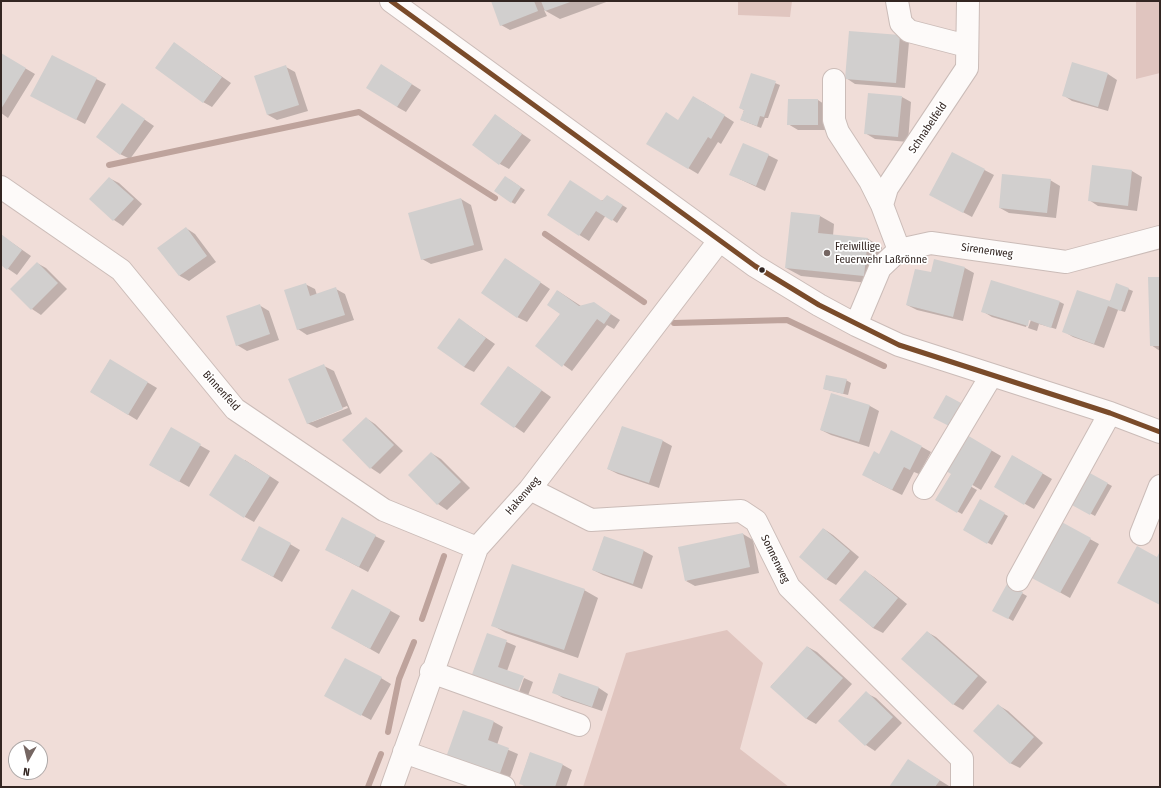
<!DOCTYPE html>
<meta charset="utf-8">
<style>
body{margin:0}
#map{position:relative;width:1161px;height:788px;overflow:hidden;background:#f0ddd8;font-family:"Fira Sans Condensed",sans-serif}
canvas{display:block}
.frame{position:absolute;inset:0;border:2px solid #332622;pointer-events:none}
.north{position:absolute;left:8px;top:740px;width:40px;height:40px;box-sizing:border-box;background:#fff;border:1px solid #ada8a7;border-radius:50%;rotate:188deg;font-size:11px;font-weight:700;line-height:16px;text-align:center;color:#332622}
.north::after{content:'';display:block;margin:auto;width:14px;height:18px;background:#756662;clip-path:polygon(50% 0,100% 100%,50% 72%,0 100%)}
</style>
<div id="map">
<canvas width="1161" height="788"></canvas>
<div class="frame"></div>
<div class="north">N</div>
</div>
<script>
const c = document.querySelector('canvas').getContext('2d');
c.lineJoin = 'round';
function fill(path, color) { c.fillStyle = color; c.fill(path, 'evenodd'); }
const toPath = rows => new Path2D(rows.map(r => 'M' + r).join(''));
function trace(path, color, width, dash) { c.strokeStyle = color; c.lineWidth = width; c.lineCap = dash ? 'butt' : 'round'; c.setLineDash(dash || []); c.stroke(path); }
function label(font, color, halo, rows, align = 'center') {
  c.font = font + ' "Fira Sans Condensed",sans-serif'; c.lineWidth = 3.5; c.setLineDash([]); c.textBaseline = 'middle'; c.strokeStyle = halo; c.fillStyle = color; for (const [text, x, y, turn = 0] of rows) {
    c.save(); c.translate(x, y); c.rotate((+turn || 0) * Math.PI / 180); c.textAlign = isNaN(turn) ? turn : align; if (halo) c.strokeText(text, 0, 0); c.fillText(text, 0, 0); c.restore();
  }
}
fill(toPath([
 [738,1,792,1,790,17,738,15],
 [1136,1,1160,1,1160,73,1136,79],
 [727,630,763,663,740,749,789,787,583,787,626,653]
]), '#e0c5bf');
fill(toPath([
 [492,1,609,1,560,19,544,10,547,16,510,30,501,25],
 [900,36,909,42,905,88,855,84,846,78],
 [174,43,231,83,212,107,203,102],
 [1,54,35,74,8,118,1,113],
 [52,56,106,84,85,124,41,101],
 [286,67,295,72,308,111,277,120,268,115,255,76],
 [391,71,421,90,406,112,397,107],
 [752,74,780,85,768,118,765,118,761,128,741,120,744,110,740,108],
 [1108,74,1117,80,1108,111,1072,101,1063,95],
 [902,97,911,102,908,142,875,139,865,133],
 [818,100,827,106,827,130,798,130,788,124],
 [703,102,734,122,721,144,718,142,698,174,648,144],
 [122,104,154,126,130,159,120,154],
 [495,115,531,140,509,169,500,164],
 [952,153,994,175,972,217,940,200],
 [768,155,778,160,765,191,731,175],
 [1093,166,1132,171,1142,177,1137,211,1098,206,1089,200],
 [109,178,119,183,142,204,123,226,114,220],
 [509,179,525,190,515,204,511,202],
 [1050,180,1060,186,1056,218,1009,213,1000,208],
 [611,198,627,208,617,223,606,215,589,241,548,215],
 [461,199,471,205,483,250,431,264,422,259],
 [820,216,834,224,833,236,868,239,882,247,878,284,801,276,786,268],
 [186,228,195,234,216,262,189,281,180,276,159,248],
 [1,235,31,256,17,275,1,264],
 [506,259,550,289,527,322,517,317],
 [935,261,965,268,974,273,963,321,917,310,907,305,931,274],
 [37,263,46,268,67,289,41,315,32,309],
 [1160,278,1160,351,1151,345],
 [305,284,315,289,317,295,336,289,345,294,354,320,307,335,298,329],
 [1128,289,1133,291,1125,312,1118,310,1104,348,1073,337,1063,331],
 [558,291,581,306,594,303,620,320,614,329,607,325,572,371,537,346,561,313],
 [1060,302,1064,304,1056,329,1039,324,1037,331,1028,328,1031,320,1029,319,1026,327,992,317,982,311],
 [259,305,269,311,279,340,247,351,237,345],
 [459,319,495,344,474,372,464,367],
 [110,360,157,388,137,420,91,392],
 [324,366,334,371,352,414,317,428,307,423],
 [347,406,348,408,312,422,312,420],
 [509,367,551,397,524,433,482,404],
 [846,380,851,383,848,395,824,389],
 [832,394,870,406,879,411,869,447,831,435,821,430],
 [366,418,375,424,403,451,380,474,371,468,343,440],
 [622,427,663,441,672,446,659,488,618,474,608,469],
 [171,429,210,451,189,487,150,465],
 [962,433,1001,456,981,490,964,480,963,482,977,490,962,514,936,500,952,473],
 [922,447,931,452,919,474,914,472,902,495,872,480,879,455],
 [431,453,441,459,470,488,447,510,438,504,409,475],
 [1013,456,1052,479,1034,509,995,487],
 [245,460,279,482,254,522,245,517],
 [1088,473,1112,486,1095,516,1071,503],
 [980,501,1008,516,992,545,964,530],
 [1059,522,1099,544,1070,598,1029,575],
 [824,529,833,535,859,557,836,585,826,579],
 [743,534,753,540,759,573,695,586,686,581],
 [375,536,385,541,368,572,336,555],
 [604,537,644,551,653,556,642,589,603,575,593,570],
 [290,544,300,550,282,582,252,565],
 [865,571,874,577,907,604,883,633,873,628,841,600],
 [1008,585,1027,596,1013,621,994,610],
 [353,590,400,616,379,654,342,633],
 [584,590,598,598,578,658,506,633,492,625],
 [927,632,936,637,987,682,963,710,953,704],
 [488,634,516,646,507,671,481,685],
 [808,647,817,652,852,684,816,724,807,719,771,686],
 [559,674,599,688,608,694,602,711,563,698,553,692],
 [381,678,391,684,371,720,335,701],
 [524,678,533,682,526,701,517,698],
 [866,693,876,698,902,723,875,751,866,745,840,721],
 [998,705,1008,711,1043,743,1020,768,1010,763],
 [464,711,494,722,503,727,497,745,518,754,508,783,447,759],
 [530,753,563,765,572,770,566,787,526,787,520,783],
 [917,766,949,786,948,787,890,787]
]), '#0003');
trace(toPath([
 [109,165,359,112,495,198],
 [545,234,644,302],
 [674,323,787,320,884,366],
 [422,619,444,556],
 [388,732,399,679,414,642],
 [368,787,381,754]
]), '#bea39c', 6);
fill(toPath([
 [491,1,534,1,538,11,500,26],
 [541,1,573,1,545,11],
 [849,31,900,35,896,83,845,79],
 [174,42,222,77,203,103,155,68],
 [1,53,26,68,1,109],
 [52,55,97,78,76,120,30,96],
 [1072,62,1108,73,1098,107,1062,96],
 [381,64,412,84,397,107,366,88],
 [286,65,299,105,267,115,254,76],
 [751,73,776,81,764,117,760,116,757,126,740,120,744,110,739,108],
 [868,93,902,96,898,137,864,134],
 [693,96,725,115,711,139,708,137,688,169,646,144,666,112,678,120],
 [788,99,818,99,818,125,787,125],
 [122,103,145,119,120,155,96,137],
 [495,114,522,134,499,165,472,145],
 [743,143,769,154,756,186,729,175],
 [952,152,985,169,963,213,929,195],
 [1092,165,1132,170,1128,206,1088,201],
 [1002,174,1051,179,1047,213,999,208],
 [505,176,521,187,511,203,494,191],
 [109,177,134,199,113,221,89,199],
 [570,180,602,201,607,195,623,205,612,221,596,211,579,236,547,215],
 [461,198,474,245,421,260,408,213],
 [791,212,820,215,818,233,868,238,864,276,785,268],
 [186,227,207,256,179,276,157,248],
 [1,234,22,250,7,270,1,265],
 [505,258,541,282,517,318,481,293],
 [934,259,965,267,953,317,906,305,915,269,931,272],
 [37,262,58,283,31,310,10,289],
 [1148,277,1160,277,1160,346,1150,346],
 [991,280,1060,301,1051,328,1029,320,1028,326,981,312],
 [306,283,310,296,336,287,345,315,297,330,284,290],
 [1116,283,1129,288,1121,311,1108,306,1094,344,1062,332,1077,290,1110,301],
 [557,290,579,306,594,302,611,314,604,324,597,319,562,367,535,346,560,314,547,305],
 [260,304,270,334,236,346,226,316],
 [459,318,486,338,464,367,437,348],
 [110,359,148,382,128,415,90,392],
 [324,364,343,409,307,424,288,379],
 [508,366,542,390,514,428,480,404],
 [826,375,847,379,843,394,823,389],
 [831,393,870,405,859,442,820,430],
 [946,395,963,404,951,427,933,418],
 [366,417,394,445,370,469,342,440],
 [622,426,663,440,649,483,607,469],
 [171,427,201,444,179,482,149,465],
 [891,430,922,446,910,470,904,467,892,490,862,475,874,451,879,454],
 [962,432,992,450,957,513,935,500,951,474,940,467],
 [431,452,461,482,437,505,408,475],
 [235,454,270,476,244,518,209,495],
 [1012,455,1043,473,1024,505,994,487],
 [1088,472,1108,483,1090,515,1070,504],
 [980,499,1005,513,987,544,963,530],
 [342,517,376,535,359,567,325,550],
 [1058,520,1091,538,1060,593,1028,576],
 [259,526,291,543,273,577,241,560],
 [823,528,850,551,826,580,799,557],
 [743,533,750,567,685,581,678,547],
 [604,536,644,550,633,584,592,570],
 [1137,546,1157,557,1160,551,1160,605,1117,583],
 [512,564,585,589,564,650,491,626],
 [865,570,898,598,873,628,839,600],
 [1007,584,1023,592,1008,619,992,611],
 [352,589,391,610,370,649,331,628],
 [927,631,978,676,953,705,901,659],
 [487,633,507,640,498,667,524,676,516,696,470,680],
 [807,646,843,678,806,719,770,687],
 [345,658,382,677,361,716,324,696],
 [559,673,599,687,592,707,552,693],
 [866,691,893,717,865,746,838,721],
 [998,704,1034,737,1010,764,973,731],
 [463,710,494,721,488,740,509,748,498,779,445,760],
 [530,752,563,764,555,787,528,787,519,784],
 [908,759,940,780,935,787,889,787]
]), '#d1cfce');
const minor = toPath([
 [391,1,755,266,819,305,856,325,899,345,1110,413,1160,432],
 [897,1,901,23,909,31,967,46],
 [834,80,834,120,838,132,870,181,882,205],
 [1,187,121,270,235,409,384,510,477,548],
 [899,250,882,205,887,188,967,68,968,1],
 [856,325,880,268,899,250,931,243,1066,262,1160,237],
 [924,488,991,376],
 [530,489,591,520,741,511,756,521,789,587,962,759,962,787],
 [1141,534,1160,486],
 [1018,580,1110,413],
 [431,672,579,725],
 [404,752,504,787],
 [392,787,477,548,530,489,719,241]
]);
trace(minor, '#cbbcb8', 24);
trace(minor, '#fdfaf9', 22);
trace(toPath([
 [391,1,755,266,819,305,899,345,1110,413,1160,432]
]), '#7a4b2a', 5);
for (const [x, y, r, color] of [
 [827,253,4,"#756662"],
 [762,270,3.5,"#332622"]
]) { const dot = new Path2D(); dot.arc(x, y, r, 0, 2 * Math.PI); c.fillStyle = color; c.fill(dot); trace(dot, '#fff', 1.5); }
label('11px', '#332622', '#fff', [
 ["Schnabelfeld",928,128,-56],
 ["Sirenenweg",987,251,8],
 ["Binnenfeld",221,391,48],
 ["Hakenweg",523,496,-49],
 ["Sonnenweg",775,559,64]
]);
label('11px', '#332622', '#fff', [
 ["Freiwillige",835,247],
 ["Feuerwehr Laßrönne",835,260]
], 'left');
</script>
